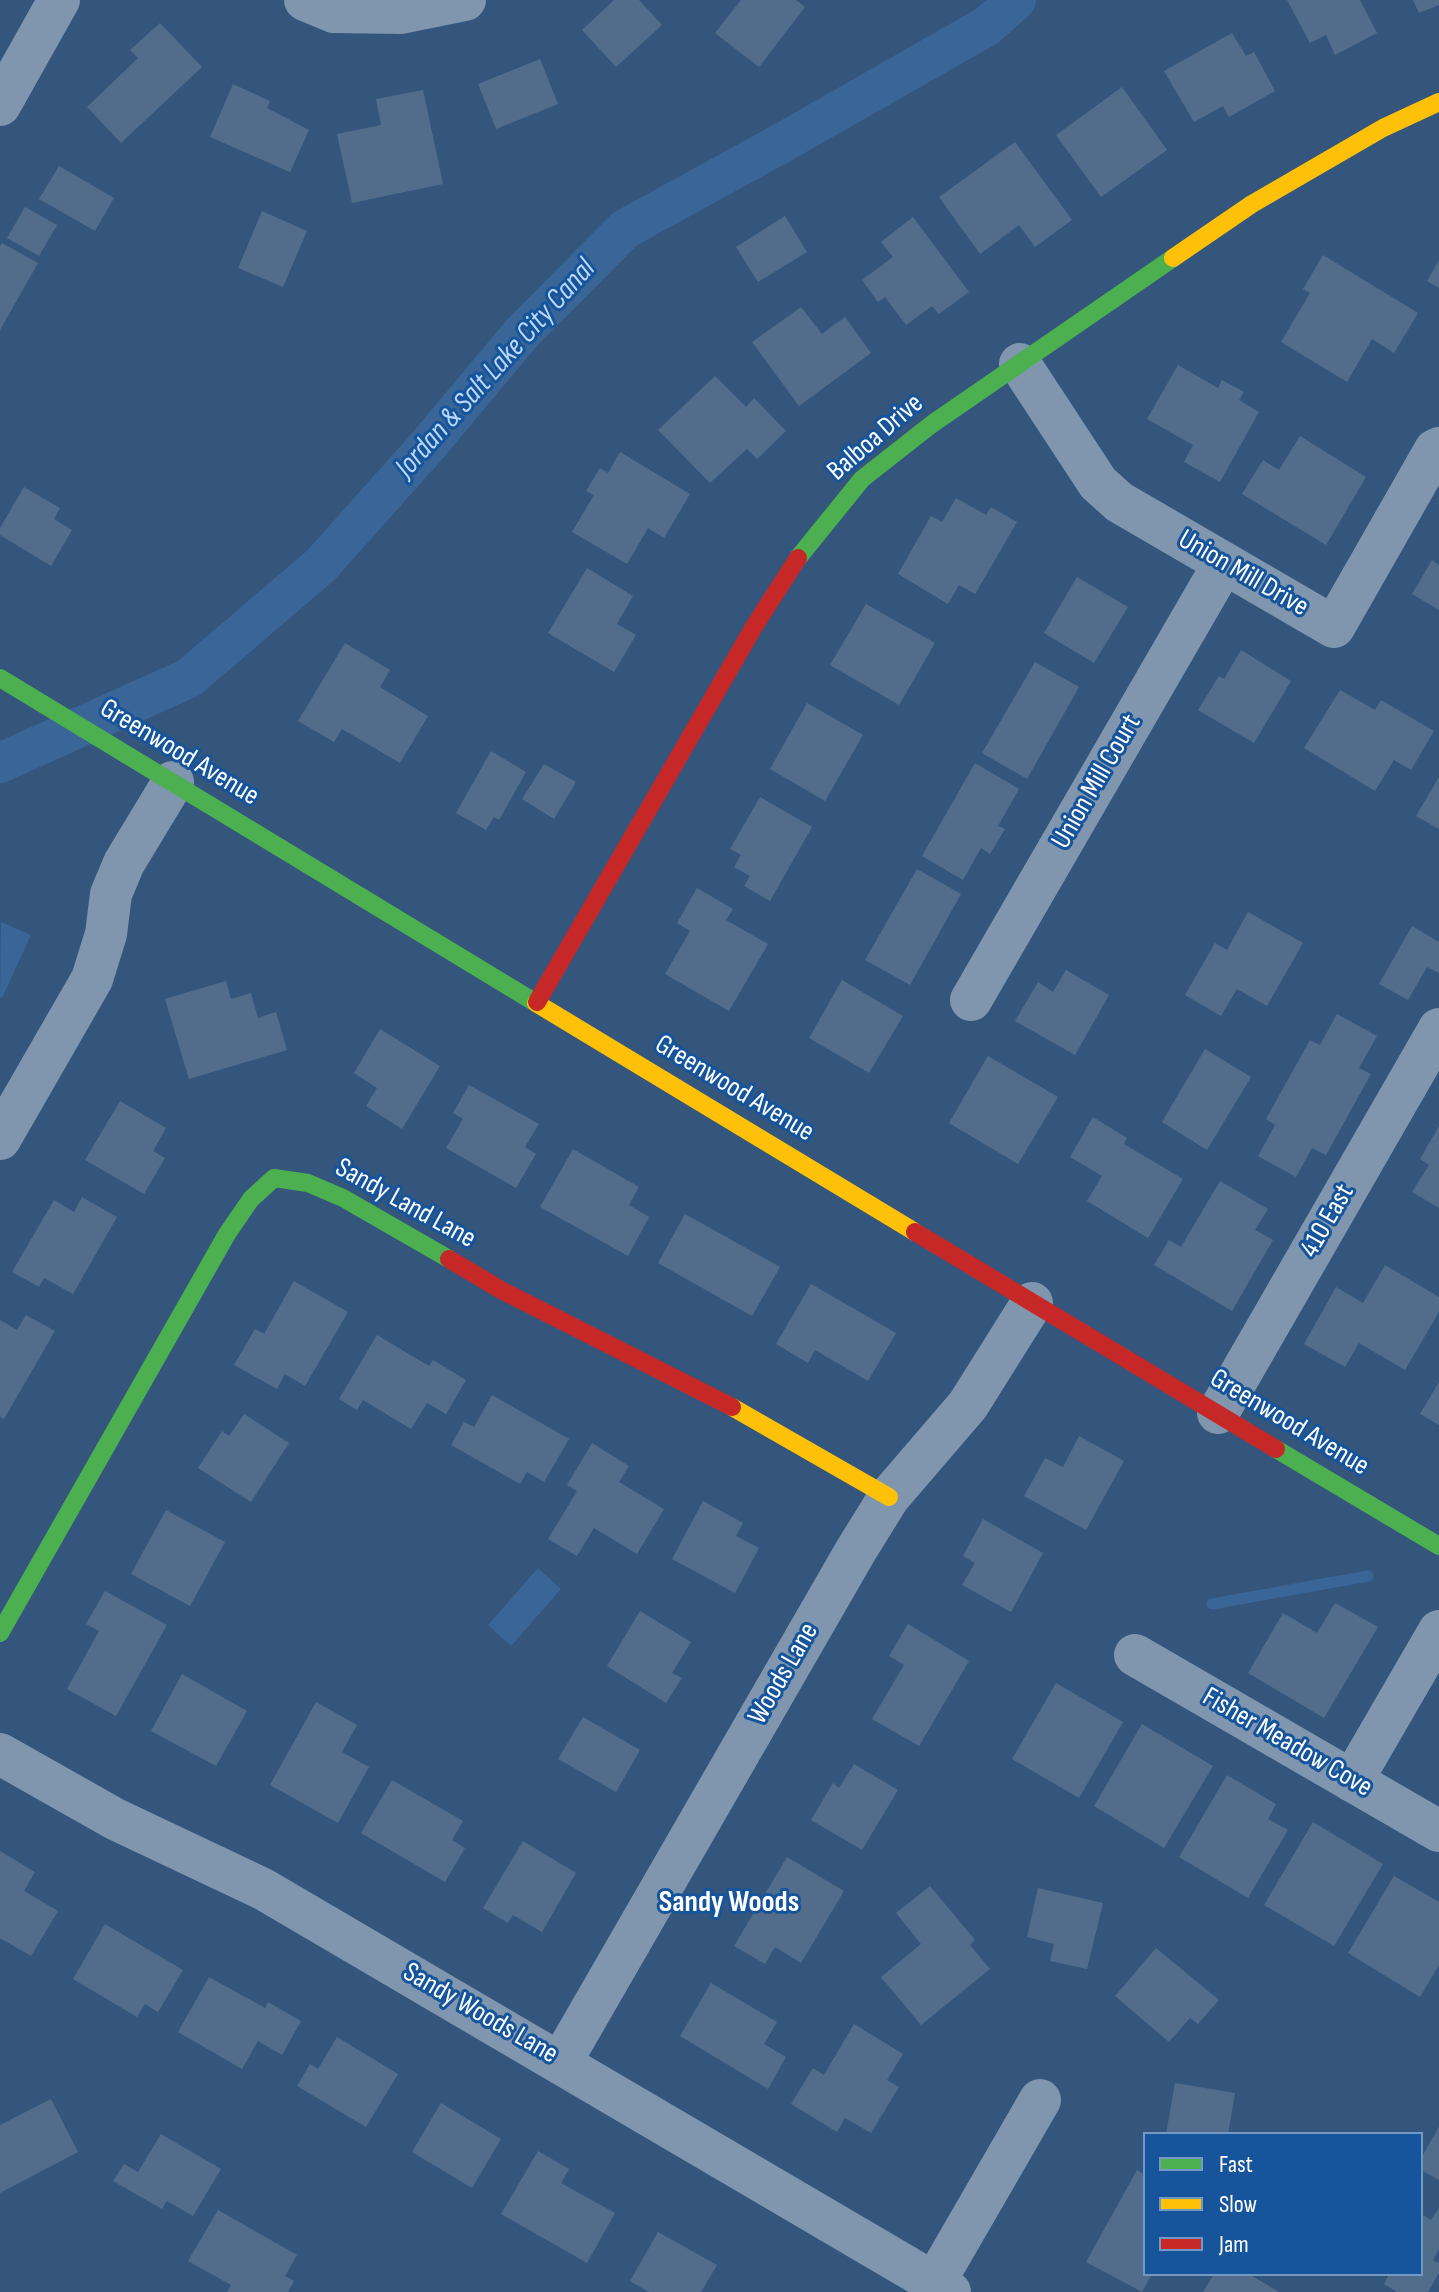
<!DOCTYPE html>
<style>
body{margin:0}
#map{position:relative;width:1439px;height:2292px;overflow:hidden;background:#34567d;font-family:"Sofia Sans Condensed",sans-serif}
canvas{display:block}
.legend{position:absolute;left:1143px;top:2132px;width:280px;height:144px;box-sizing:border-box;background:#16549b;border:2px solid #7398c3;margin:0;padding:10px 14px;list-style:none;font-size:24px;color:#fff}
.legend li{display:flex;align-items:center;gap:16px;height:40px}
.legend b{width:40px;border:2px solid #7398c3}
</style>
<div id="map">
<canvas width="1439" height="2292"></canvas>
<ul class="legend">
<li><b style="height:10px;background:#4caf50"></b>Fast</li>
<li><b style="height:10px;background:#ffc107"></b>Slow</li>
<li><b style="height:10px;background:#c62828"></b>Jam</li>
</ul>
</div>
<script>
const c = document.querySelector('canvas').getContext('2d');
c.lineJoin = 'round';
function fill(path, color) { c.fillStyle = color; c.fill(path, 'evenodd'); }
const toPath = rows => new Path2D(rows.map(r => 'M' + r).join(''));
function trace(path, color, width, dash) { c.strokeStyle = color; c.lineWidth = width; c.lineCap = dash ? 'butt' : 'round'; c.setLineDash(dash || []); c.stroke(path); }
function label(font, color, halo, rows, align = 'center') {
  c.font = font + ' "Sofia Sans Condensed",sans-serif'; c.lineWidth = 6; c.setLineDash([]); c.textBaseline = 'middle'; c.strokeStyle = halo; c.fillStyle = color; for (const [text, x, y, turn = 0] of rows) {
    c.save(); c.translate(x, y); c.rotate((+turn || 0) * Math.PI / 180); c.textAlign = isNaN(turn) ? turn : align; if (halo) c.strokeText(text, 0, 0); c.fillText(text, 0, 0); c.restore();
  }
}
fill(toPath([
 [1,922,31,935,2,998,0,997],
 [538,1568,561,1589,511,1646,488,1625]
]), '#396597');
trace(toPath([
 [1212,1604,1368,1576]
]), '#396597', 11);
trace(toPath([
 [0,763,189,678,321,565,429,444,521,334,625,229,780,144,987,26,1016,0]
]), '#396597', 40);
fill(toPath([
 [614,0,639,0,662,25,616,67,582,30],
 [741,0,796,0,805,7,759,67,715,33],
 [1287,0,1360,0,1377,33,1335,55,1326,35,1310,43],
 [1413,0,1439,0,1439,5,1419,13],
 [160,23,202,67,121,143,87,107,138,58,130,50],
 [1232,33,1246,56,1254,52,1275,91,1229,117,1223,106,1194,122,1164,71],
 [540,59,558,104,496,129,478,84],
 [233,84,270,101,267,108,309,130,290,172,210,137],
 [1122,87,1167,150,1101,197,1056,135],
 [423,90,443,184,352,203,337,134,381,125,376,99],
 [1015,142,1072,220,1035,247,1019,225,980,254,939,197],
 [59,166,114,198,95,231,39,199],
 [25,207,57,225,39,256,7,238],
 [262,211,307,231,283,287,238,268],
 [785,216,807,252,758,282,736,247],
 [913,217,969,292,939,314,932,306,906,325,885,297,878,302,862,280,893,257,881,242],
 [2,243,38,263,0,330,0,246],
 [1323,255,1418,313,1394,353,1372,339,1347,382,1281,342,1310,293,1303,289],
 [1439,260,1439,288,1427,281],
 [801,307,822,334,845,317,871,353,799,406,752,342],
 [1178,365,1218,388,1222,380,1244,392,1239,400,1259,412,1220,482,1184,462,1193,445,1147,419],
 [715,376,746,407,754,398,786,431,757,459,747,449,710,483,658,430],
 [1300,436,1366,477,1326,545,1242,494,1263,460,1279,470],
 [620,452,690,494,664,538,648,528,627,564,572,532,594,495,586,491,600,468,608,473],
 [24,487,60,508,54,519,72,530,51,566,0,535,0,528],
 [956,498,986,515,991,507,1017,522,975,594,959,585,948,604,898,574,931,516,942,522],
 [1432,560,1439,565,1439,610,1412,594],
 [587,568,633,596,617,624,636,635,614,672,548,633],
 [1077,577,1128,607,1094,663,1044,633],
 [866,604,935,643,899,705,830,665],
 [345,643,390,670,380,687,428,716,400,763,342,729,334,742,298,721],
 [1241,650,1291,681,1254,743,1198,710,1219,676,1224,679],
 [1035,662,1079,687,1027,779,982,753],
 [1340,690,1375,710,1381,700,1434,731,1411,770,1394,760,1375,791,1304,748],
 [807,703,863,735,825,801,770,769],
 [491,751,526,772,499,820,494,817,486,830,456,813],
 [975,763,1019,789,998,826,1005,829,990,854,981,848,963,880,922,856],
 [544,764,576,782,554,819,522,799],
 [1439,777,1439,829,1416,816],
 [760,797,812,827,770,901,744,886,750,876,734,867,741,855,730,849],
 [917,869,961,894,910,985,865,960],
 [697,888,733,909,726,920,768,944,729,1011,665,974,690,931,677,923],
 [1248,912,1303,943,1267,1006,1237,989,1221,1016,1185,995,1215,943,1227,950],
 [1412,926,1439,942,1439,973,1427,967,1408,1000,1379,984],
 [1066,970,1109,995,1075,1055,1015,1021,1038,982,1053,992],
 [842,980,903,1016,869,1073,809,1038],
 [226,981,231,999,251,993,258,1018,276,1012,287,1050,189,1079,165,999],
 [1337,1014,1377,1036,1359,1068,1371,1074,1326,1155,1312,1148,1296,1177,1258,1156,1275,1125,1266,1119,1310,1040,1320,1045],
 [380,1029,440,1066,402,1129,366,1106,377,1088,354,1073],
 [1205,1049,1251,1077,1207,1150,1162,1122],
 [988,1056,1058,1097,1018,1164,949,1123],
 [469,1085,539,1124,525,1147,536,1154,516,1188,446,1148,463,1119,453,1113],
 [120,1101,166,1128,153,1151,165,1158,144,1194,85,1160],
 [1093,1117,1127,1138,1124,1144,1183,1179,1148,1238,1087,1201,1102,1176,1070,1157],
 [1439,1126,1439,1208,1412,1192,1429,1165,1420,1159],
 [573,1149,639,1187,629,1205,649,1217,628,1256,540,1207],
 [1220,1181,1268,1209,1255,1230,1273,1240,1232,1311,1154,1265,1169,1240,1181,1247],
 [82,1197,117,1217,73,1294,44,1278,39,1287,12,1272,54,1200,74,1212],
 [685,1214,780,1267,752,1316,658,1263],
 [1385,1265,1439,1297,1439,1312,1405,1370,1359,1343,1345,1367,1304,1344,1336,1287,1363,1303],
 [294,1281,348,1312,305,1386,285,1374,277,1389,234,1365,255,1329,264,1334],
 [811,1284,896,1333,868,1381,815,1350,808,1363,776,1344],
 [26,1315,55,1331,4,1419,0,1417,0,1320,17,1330],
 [377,1335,429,1366,433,1360,466,1380,446,1414,427,1403,411,1429,363,1400,357,1410,339,1399],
 [1439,1382,1439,1425,1420,1414],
 [492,1395,569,1439,544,1482,527,1472,520,1484,451,1445,464,1422,474,1427],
 [244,1414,289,1443,251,1502,198,1468,222,1431,229,1436],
 [1079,1436,1124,1461,1086,1530,1024,1496,1045,1458,1063,1467],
 [592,1443,629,1466,619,1482,664,1509,637,1554,594,1528,577,1556,548,1539,577,1491,567,1485],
 [703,1501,743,1523,736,1536,759,1548,735,1593,672,1559],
 [166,1510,225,1542,190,1606,131,1574],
 [983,1519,1043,1553,1011,1612,962,1585,975,1563,963,1556],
 [105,1591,167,1625,116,1716,67,1689,99,1631,86,1624],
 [1335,1603,1378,1627,1324,1718,1248,1673,1283,1613,1317,1633],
 [640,1611,691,1642,672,1673,682,1678,666,1703,607,1666],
 [908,1624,969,1661,919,1746,872,1719,904,1665,889,1656],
 [182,1674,247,1711,216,1766,151,1731],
 [1056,1683,1123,1722,1079,1798,1012,1759],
 [316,1702,357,1725,342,1752,369,1767,338,1823,270,1785],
 [583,1717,640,1750,616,1792,558,1759],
 [1142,1724,1213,1766,1164,1848,1094,1806],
 [854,1764,898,1790,862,1850,811,1820,833,1783,839,1788],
 [1227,1775,1276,1804,1268,1819,1288,1830,1248,1898,1179,1857],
 [392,1780,463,1821,452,1840,465,1848,445,1882,361,1833],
 [1313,1822,1383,1864,1334,1946,1264,1905],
 [523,1841,576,1873,542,1932,513,1915,508,1923,483,1908],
 [0,1851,35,1872,24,1891,58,1911,31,1956,0,1938],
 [787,1857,844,1891,801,1963,775,1947,765,1964,734,1946],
 [1394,1876,1439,1902,1439,1965,1420,1997,1348,1953],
 [930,1886,975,1940,970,1945,990,1969,921,2025,881,1977,921,1944,896,1913],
 [1038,1888,1103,1903,1087,1969,1050,1961,1054,1944,1027,1937],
 [105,1924,183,1970,158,2012,145,2004,137,2017,73,1979],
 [1156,1948,1219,2000,1198,2024,1190,2018,1169,2042,1115,1996],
 [209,1977,265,2008,268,2002,301,2021,282,2055,258,2041,242,2069,178,2032],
 [711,1983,777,2022,764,2044,786,2057,768,2089,680,2036],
 [854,2024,903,2054,887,2080,899,2087,871,2133,845,2118,837,2132,791,2104,813,2068,824,2075],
 [337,2037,398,2074,366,2127,297,2086,310,2064,318,2069],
 [1175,2083,1235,2093,1228,2134,1166,2134],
 [51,2099,78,2152,0,2193,0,2125],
 [441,2103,501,2139,472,2188,412,2152],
 [1439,2127,1439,2180,1421,2170,1421,2158],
 [161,2134,221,2169,193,2216,167,2201,162,2209,113,2181,124,2164,138,2172],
 [538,2151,569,2169,561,2183,615,2213,587,2263,501,2214],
 [1137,2170,1145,2175,1145,2274,1152,2274,1142,2292,1086,2262],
 [1439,2208,1439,2249,1433,2260,1439,2263,1439,2273,1428,2292,1397,2292,1384,2284,1388,2276,1384,2274,1421,2274,1421,2214,1431,2220],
 [218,2210,297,2255,285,2276,294,2281,288,2292,227,2292,231,2285,188,2261],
 [658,2232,717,2265,701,2292,649,2292,630,2281],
 [1214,2274,1249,2274,1279,2292,1203,2292]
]), '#526d8b');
trace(toPath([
 [305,0,334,12,401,13,465,0],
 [0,105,59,0],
 [1020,364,1098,483,1119,502,1334,627,1435,450,1439,448],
 [971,1000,1224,563],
 [0,1139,92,979,106,934,111,894,124,863,173,782],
 [1218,1413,1439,1029],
 [1135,1655,1439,1831],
 [0,1754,115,1819,263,1889,950,2292],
 [1352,1781,1439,1631],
 [561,2062,855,1552,889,1497,968,1405,1032,1303],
 [929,2292,1040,2100]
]), '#7f96ae', 42);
trace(toPath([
 [798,558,862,479,932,424,1173,258],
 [0,678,536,1003],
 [1276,1449,1439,1546],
 [0,1633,227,1234,251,1199,274,1178,308,1183,343,1198,449,1259]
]), '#4caf50', 18);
trace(toPath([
 [1173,258,1252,204,1383,128,1439,102],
 [536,1003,915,1232],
 [732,1407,889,1497]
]), '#ffc107', 18);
trace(toPath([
 [537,1002,755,625,798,558],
 [915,1232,1276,1449],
 [449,1259,501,1290,732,1407]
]), '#c62828', 18);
label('28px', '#fff', '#16549b', [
 ["Balboa Drive",876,438,-41],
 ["Union Mill Drive",1243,574,30],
 ["Greenwood Avenue",179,753,31],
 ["Union Mill Court",1097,782,-60],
 ["Greenwood Avenue",734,1089,31],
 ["Sandy Land Lane",405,1204,29],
 ["410 East",1328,1221,-60],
 ["Greenwood Avenue",1289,1423,31],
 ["Woods Lane",784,1674,-60],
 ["Fisher Meadow Cove",1287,1743,30],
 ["Sandy Woods Lane",480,2014,30]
]);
label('italic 30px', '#b9d8f9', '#16549b', [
 ["Jordan & Salt Lake City Canal",496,369,-48]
]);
label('bold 30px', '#fff', '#16549b', [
 ["Sandy Woods",729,1903]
]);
</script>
